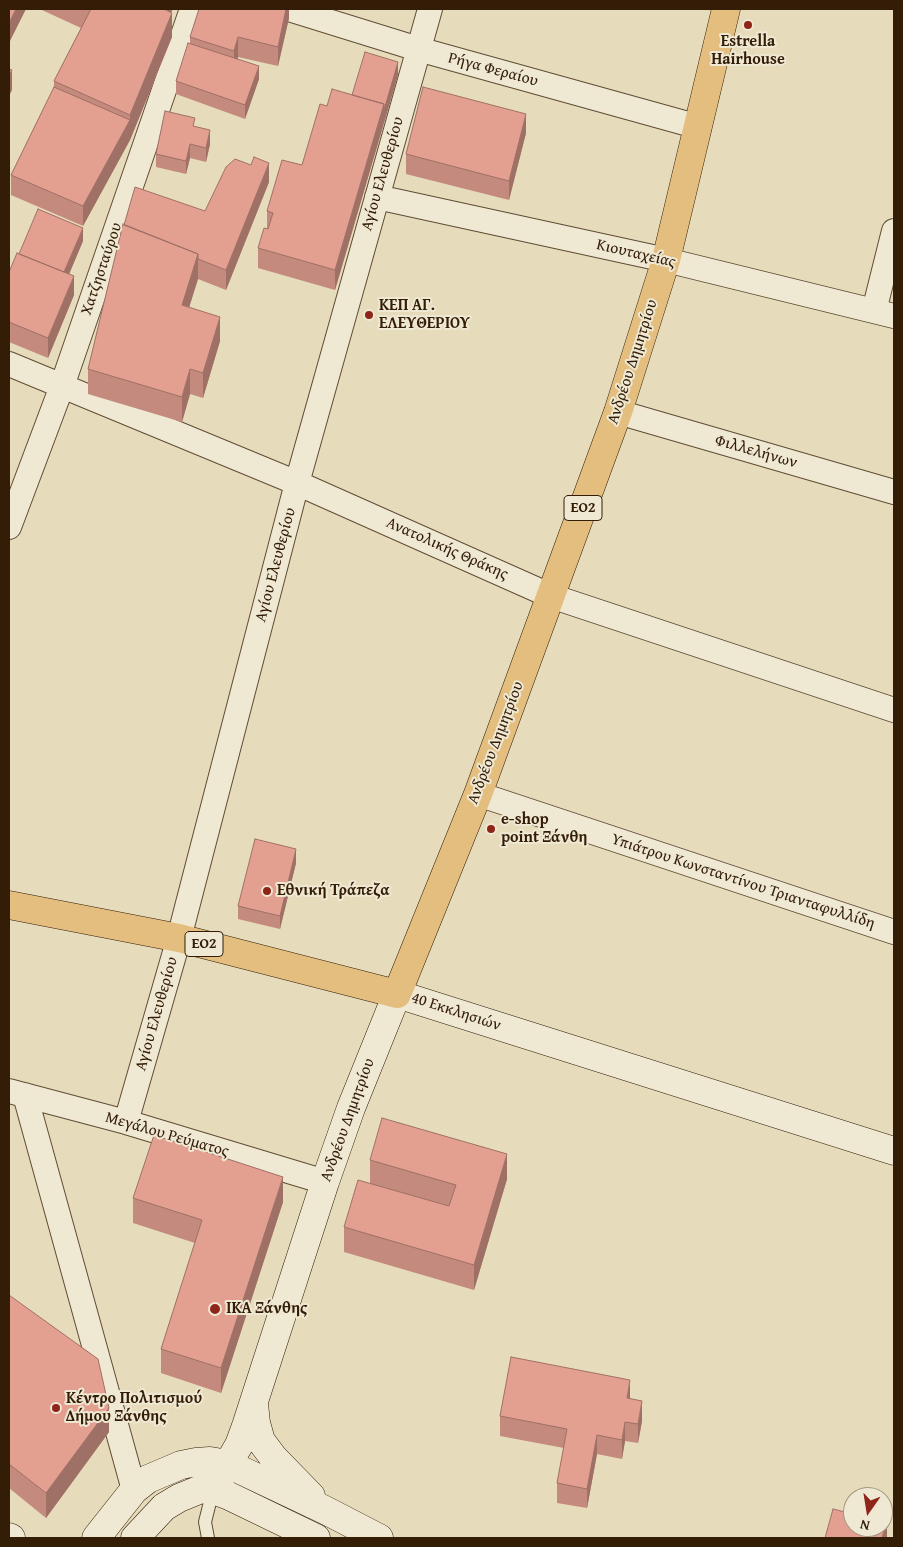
<!DOCTYPE html>
<meta charset="utf-8">
<style>
body{margin:0}
#map{position:relative;width:903px;height:1547px;overflow:hidden;background:#e6dbbb;font-family:"Gentium Book Plus",serif}
canvas{display:block}
.frame{position:absolute;inset:0;border:10px solid #331d07;pointer-events:none}
.north{position:absolute;left:843px;top:1487px;width:50px;height:50px;box-sizing:border-box;background:#efe8d3;border:1px solid #a49781;border-radius:50%;rotate:193deg;font-size:14px;font-weight:700;line-height:20px;text-align:center;color:#331d07}
.north::after{content:'';display:block;margin:auto;width:18px;height:22px;background:#8f2418;clip-path:polygon(50% 0,100% 100%,50% 72%,0 100%)}
</style>
<div id="map">
<canvas width="903" height="1547"></canvas>
<div class="frame"></div>
<div class="north">N</div>
</div>
<script>
const c = document.querySelector('canvas').getContext('2d');
c.lineJoin = 'round';
const toPath = rows => new Path2D(rows.map(r => 'M' + r).join(''));
function trace(path, color, width, dash) { c.strokeStyle = color; c.lineWidth = width; c.lineCap = dash ? 'butt' : 'round'; c.setLineDash(dash || []); c.stroke(path); }
function fill(path, color) { c.fillStyle = color; c.fill(path, 'evenodd'); }
function label(font, color, halo, rows, align = 'center') {
  c.font = font + ' "Gentium Book Plus",serif'; c.lineWidth = 4; c.setLineDash([]); c.textBaseline = 'middle'; c.strokeStyle = halo; c.fillStyle = color; for (const [text, x, y, turn = 0] of rows) {
    c.save(); c.translate(x, y); c.rotate((+turn || 0) * Math.PI / 180); c.textAlign = isNaN(turn) ? turn : align; if (halo) c.strokeText(text, 0, 0); c.fillText(text, 0, 0); c.restore();
  }
}
const lane = toPath([
 [208,1538,205,1522,213,1490]
]);
const street = toPath([
 [289,9,418,49,699,127],
 [377,197,666,260,894,316],
 [874,311,894,231],
 [9,364,297,483,551,596,894,710],
 [618,412,894,492],
 [9,527,62,386,192,9],
 [478,794,894,932],
 [9,1091,126,1122,325,1182],
 [25,1095,134,1490],
 [126,1122,179,938,297,483,430,9]
]);
const secondary = toPath([
 [254,1404,256,1423,261,1441,273,1457,311,1496],
 [213,1490,239,1445,246,1426,325,1182,351,1108,397,994,894,1151],
 [9,1537,11,1538],
 [96,1538,134,1490,148,1479,181,1465,196,1462,210,1461,228,1464,325,1510,379,1538],
 [135,1538,164,1507,179,1498,201,1489,213,1490,227,1495,316,1538]
]);
const primary = toPath([
 [9,905,179,938,397,994,478,794,618,412,666,260,726,9]
]);
trace(lane, '#604c34', 14);
trace(street, '#604c34', 26);
trace(secondary, '#331d07', 29);
trace(primary, '#331d07', 29);
trace(lane, '#efe8d3', 12);
trace(street, '#efe8d3', 24);
trace(secondary, '#efe8d3', 28);
trace(primary, '#e3be7e', 28);
fill(toPath([
 [42,9,173,9,171,12,172,37,130,140,83,226,11,195,11,175,54,87,54,81,81,28,42,10],
 [289,9,289,18,278,66,238,57,238,59,259,79,245,119,176,94,176,81,190,43,190,37],
 [398,75,335,290,258,268,258,248,267,228,267,211,302,165,327,106],
 [195,127,210,144,206,162,190,158,186,174,156,167,156,154],
 [526,133,509,200,406,174,406,154],
 [269,182,226,290,198,279,189,307,220,341,203,398,190,394,182,422,88,394,88,369,124,225,205,211],
 [83,241,69,274,74,295,48,358,9,342,9,272,19,254],
 [296,863,280,929,238,919,238,906],
 [370,1160,507,1179,474,1290,344,1252,344,1227,370,1183],
 [133,1198,283,1202,221,1393,161,1373,161,1349,195,1243,133,1223],
 [9,1295,109,1432,46,1518,9,1488],
 [630,1399,642,1421,638,1443,625,1441,622,1459,597,1454,587,1508,557,1503,557,1483,564,1448,500,1436,500,1416]
]), '#c38a7d');
fill(toPath([
 [16,9,26,9,9,43,9,23],
 [160,9,173,9,160,31],
 [286,9,289,9,289,18,278,66,278,47],
 [172,13,172,37,130,140,83,226,83,206,130,120,130,115],
 [238,37,238,57,234,70,234,51],
 [398,62,398,75,335,290,335,270,384,104],
 [259,66,259,79,245,119,245,105],
 [12,70,12,90,9,96,9,76],
 [526,114,526,133,509,200,509,181],
 [210,130,210,144,206,162,206,148],
 [190,144,190,158,186,174,186,161],
 [269,163,269,182,226,290,226,270],
 [83,228,83,241,62,291,62,277],
 [198,254,198,279,182,330,182,305],
 [74,276,74,295,48,358,48,338],
 [220,317,220,341,203,398,203,373],
 [190,369,190,394,182,422,182,397],
 [296,849,296,863,280,929,280,916],
 [507,1154,507,1179,474,1290,474,1265],
 [283,1177,283,1202,221,1393,221,1368],
 [630,1380,630,1399,627,1398],
 [642,1401,642,1421,638,1443,638,1424],
 [109,1408,109,1432,46,1518,46,1493],
 [625,1422,625,1441,622,1459,622,1440],
 [597,1435,597,1454,587,1508,587,1489],
 [887,1521,887,1538,882,1538]
]), '#9f7066');
const building = toPath([
 [9,9,16,9,9,23,9,9],
 [91,9,164,9,172,13,130,115,54,81,91,9],
 [199,9,286,9,278,47,238,37,234,51,190,37,199,9],
 [188,43,259,66,245,105,176,81,188,43],
 [365,52,398,62,384,110,384,104,352,95,365,52],
 [9,69,12,70,9,76,9,69],
 [54,87,130,120,83,206,11,175,54,87],
 [423,87,526,114,509,181,406,154,423,87],
 [332,89,384,104,335,270,258,248,264,228,268,229,273,213,267,211,282,160,302,165,320,104,327,106,332,89],
 [165,111,195,118,193,126,210,130,206,148,190,144,186,161,156,154,165,111],
 [254,157,269,163,226,270,198,259,198,254,124,225,135,187,205,211,226,167,235,159,251,165,254,157],
 [38,209,83,228,64,272,19,254,38,209],
 [123,224,198,254,182,305,220,317,203,373,190,369,182,397,88,369,123,224],
 [17,253,74,276,48,338,9,322,9,272,17,253],
 [255,839,296,849,280,916,238,906,255,839],
 [382,1118,507,1154,474,1265,344,1227,358,1180,449,1206,456,1185,370,1160,382,1118],
 [154,1135,283,1177,221,1368,161,1349,202,1220,133,1198,154,1135],
 [9,1295,98,1359,109,1408,46,1493,9,1464,9,1295],
 [511,1357,630,1380,627,1398,642,1401,638,1424,625,1422,622,1440,597,1435,587,1489,557,1483,567,1429,500,1416,511,1357],
 [833,1509,853,1514,853,1527,883,1527,883,1519,887,1521,882,1538,825,1538,833,1509]
]);
fill(building, '#e3a091');
trace(building, '#9f7066', 1);
for (const [x, y, r, color] of [
 [748,25,5,"#8f2418"],
 [369,315,5,"#8f2418"],
 [491,829,5,"#8f2418"],
 [267,891,5,"#8f2418"],
 [215,1309,6,"#8f2418"],
 [56,1408,5,"#8f2418"]
]) { const dot = new Path2D(); dot.arc(x, y, r, 0, 2 * Math.PI); c.fillStyle = color; c.fill(dot); trace(dot, '#efe8d3', 2); }
for (const [x, y, w] of [
 [583,508,38],
 [204,944,38]
]) { const box = new Path2D(); box.roundRect(x - w / 2, y - 12.5, w, 25, 4); c.fillStyle = '#efe8d3'; c.fill(box); trace(box, '#331d07', 1); }
label('bold 15px', '#331d07', null, [
 ["ΕΟ2",583,508],
 ["ΕΟ2",204,944]
]);
label('bold 16px', '#331d07', '#efe8d3', [
 ["Estrella",748,42,"center"],
 ["Hairhouse",748,60,"center"],
 ["ΚΕΠ ΑΓ.",379,306],
 ["ΕΛΕΥΘΕΡΙΟΥ",379,324],
 ["e-shop",501,820],
 ["point Ξάνθη",501,838],
 ["Εθνική Τράπεζα",277,891],
 ["ΙΚΑ Ξάνθης",226,1309],
 ["Κέντρο Πολιτισμού",66,1399],
 ["Δήμου Ξάνθης",66,1417]
], 'left');
label('16px', '#331d07', '#efe8d3', [
 ["Ρήγα Φεραίου",493,70,15],
 ["Αγίου Ελευθερίου",383,174,-74],
 ["Κιουταχείας",636,254,13],
 ["Χατζησταύρου",102,269,-71],
 ["Ανδρέου Δημητρίου",633,362,-72],
 ["Φιλλελήνων",756,452,16],
 ["Ανατολικής Θράκης",447,549,24],
 ["Αγίου Ελευθερίου",276,565,-75],
 ["Ανδρέου Δημητρίου",496,743,-69],
 ["Υπιάτρου Κωνσταντίνου Τριανταφυλλίδη",743,882,18],
 ["40 Εκκλησιών",456,1012,18],
 ["Αγίου Ελευθερίου",157,1014,-74],
 ["Ανδρέου Δημητρίου",348,1120,-70],
 ["Μεγάλου Ρεύματος",167,1135,16]
]);
</script>
